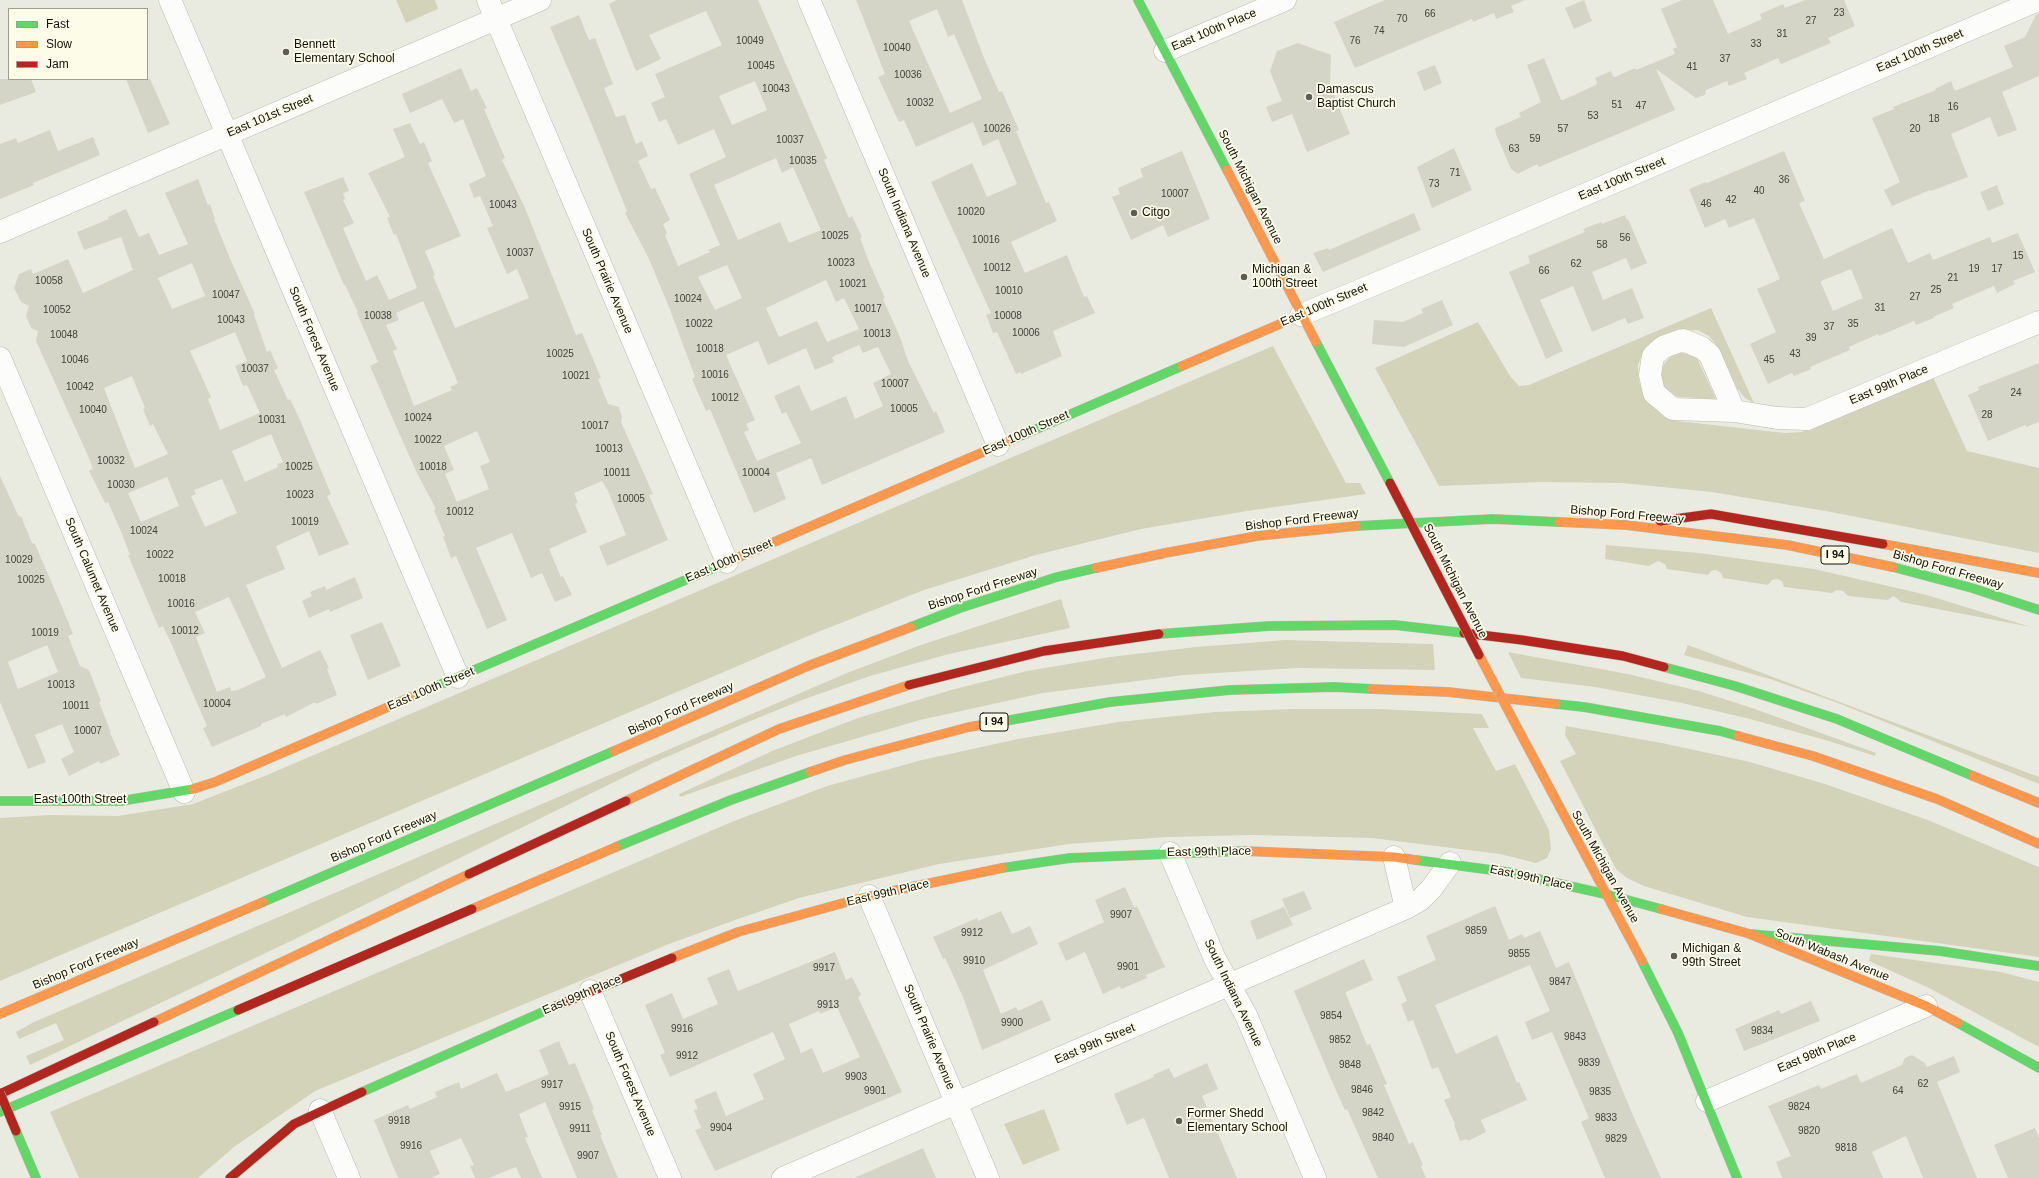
<!DOCTYPE html>
<style>
body{margin:0}
#map{position:relative;width:2039px;height:1178px;overflow:hidden;background:#eaebe0;font-family:Helvetica,sans-serif}
canvas{display:block}
.legend{position:absolute;left:8px;top:8px;width:140px;height:72px;box-sizing:border-box;background:#fcfce9;border:1px solid #9e9e90;margin:0;padding:5px 7px;list-style:none;font-size:12px;color:#11110a}
.legend li{display:flex;align-items:center;gap:8px;height:20px}
.legend b{width:20px;border:1px solid #9e9e90}
</style>
<div id="map">
<canvas width="2039" height="1178"></canvas>
<ul class="legend">
<li><b style="height:5px;background:#63d668"></b>Fast</li>
<li><b style="height:5px;background:#ff974d"></b>Slow</li>
<li><b style="height:5px;background:#b3261e"></b>Jam</li>
</ul>
</div>
<script>
const c = document.querySelector('canvas').getContext('2d');
c.lineJoin = 'round';
function fill(path, color) { c.fillStyle = color; c.fill(path, 'evenodd'); }
const toPath = rows => new Path2D(rows.map(r => 'M' + r).join(''));
function trace(path, color, width, dash) { c.strokeStyle = color; c.lineWidth = width; c.lineCap = dash ? 'butt' : 'round'; c.setLineDash(dash || []); c.stroke(path); }
function label(font, color, halo, rows, align = 'center') {
  c.font = font + ' Helvetica,sans-serif'; c.lineWidth = 3.5; c.setLineDash([]); c.textBaseline = 'middle'; c.strokeStyle = halo; c.fillStyle = color; for (const [text, x, y, turn = 0] of rows) {
    c.save(); c.translate(x, y); c.rotate((+turn || 0) * Math.PI / 180); c.textAlign = isNaN(turn) ? turn : align; if (halo) c.strokeText(text, 0, 0); c.fillText(text, 0, 0); c.restore();
  }
}
fill(toPath([
 [396,0,435,0,438,9,406,23],
 [1711,308,1754,403,1745,398,1737,388,1718,347,1709,336,1698,330,1676,331,1656,339,1643,352,1638,365,1639,382,1647,397,1662,415,1677,421,1785,433,1801,432,1818,426,1933,377,1967,451,2039,468,2039,553,1831,512,1712,492,1622,483,1541,482,1439,486,1375,368,1478,322,1510,376,1519,386,1529,385],
 [1273,346,1346,483,1360,483,1366,494,1247,511,1141,529,1036,555,924,590,808,636,0,981,0,818,50,815,118,816,193,804,267,775],
 [1681,353,1690,354,1697,358,1716,399,1679,397,1670,394,1663,385,1660,374,1664,364,1671,356],
 [1606,545,1699,553,1814,569,1923,594,2031,627,1901,602,1894,596,1887,600,1848,596,1843,591,1837,590,1832,593,1784,587,1782,581,1777,579,1772,580,1768,585,1723,578,1721,573,1716,570,1711,571,1708,575,1667,569,1665,564,1658,561,1649,566,1605,559],
 [1061,599,1070,628,949,654,870,676,802,700,743,724,655,762,293,940,30,1065,26,1056,64,1040,56,1023,19,1039,16,1032,34,1022,847,673,918,646],
 [1285,640,1433,644,1435,670,1297,668,1184,675,1043,693,920,720,796,756,680,797,679,794,772,751,858,718,951,690,1027,671,1110,657,1196,647],
 [1688,645,2039,777,2039,784,1838,703,1770,679,1684,655],
 [1508,652,1628,674,1699,691,1752,708,1876,753,1875,756,1832,742,1750,719,1682,703,1595,687,1521,678],
 [1294,709,1378,709,1482,714,1489,728,1473,728,1496,771,1515,764,1549,830,1551,849,1547,858,1536,863,1500,854,1372,838,1252,835,1167,837,1069,844,939,864,799,898,738,919,669,944,315,1091,234,1147,198,1178,79,1178,50,1112,734,821,827,786,922,760,1018,739,1118,722,1215,712],
 [1566,726,1662,743,1750,762,1825,784,1928,820,2036,866,2039,867,2039,957,1747,917,1644,886,1627,878,1616,869,1560,761,1576,754,1565,735],
 [1871,954,2001,972,2039,982,2039,1047,1929,988,1869,961],
 [1044,1109,1060,1150,1023,1165,1004,1124]
]), '#d3d3ba');
fill(toPath([
 [617,0,758,0,827,158,824,160,826,165,849,218,852,216,862,237,860,238,869,262,885,298,883,299,900,337,908,361,934,413,936,411,945,432,822,485,811,458,776,473,786,499,754,513,710,409,706,411,692,379,695,377,669,307,649,259,625,213,627,211,590,120,550,27,579,15,589,40,595,38,613,84,604,88,616,117,625,115,636,144,642,141,648,156,638,161,651,189,655,188,670,220,663,224,667,233,665,235,678,266,710,252,708,250,720,245,689,174,726,157,714,129,678,145,666,119,659,122,651,103,665,97,655,74,722,45,706,11,649,35,661,59,636,71,609,4],
 [755,81,767,110,732,125,719,96],
 [776,158,782,173,793,167,821,230,789,243,780,222,738,240,714,185],
 [727,265,742,298,715,310,698,277],
 [826,280,836,302,844,298,859,329,827,342,817,321,779,337,766,308],
 [758,341,768,365,806,348,815,370,834,362,832,357,859,345,863,353,878,347,891,374,873,383,883,406,855,419,846,396,811,411,799,385,774,396,782,414,786,412,801,443,757,461,744,432,749,430,746,424,755,420,726,355],
 [856,0,962,0,984,58,999,92,1002,91,1019,130,1016,131,1046,203,1049,202,1057,221,1011,242,1025,273,1067,255,1084,297,1087,296,1095,313,1053,331,1062,356,1021,374,1021,372,1016,374,997,332,993,333,986,315,991,313,931,182,972,163,987,197,1017,184,998,139,983,146,973,122,916,147,904,120,899,122,878,77,885,74],
 [937,9,948,37,954,34,982,99,950,113,909,21],
 [1385,0,1525,0,1511,6,1514,12,1496,19,1494,13,1473,22,1472,19,1355,68,1334,22],
 [1584,0,1592,21,1574,29,1565,8],
 [1682,0,1713,0,1728,34,1762,19,1760,14,1783,4,1785,8,1805,0,1844,0,1855,26,1828,38,1831,43,1781,64,1778,58,1744,73,1747,79,1729,86,1727,81,1706,90,1705,95,1696,98,1656,69,1675,110,1539,167,1537,164,1518,174,1511,169,1496,134,1495,128,1521,117,1519,113,1541,102,1527,65,1544,58,1561,100,1563,100,1596,85,1597,82,1595,78,1611,71,1613,76,1615,77,1635,68,1636,70,1675,54,1673,49,1677,47,1661,9],
 [2039,13,2039,76,2002,92,2017,130,1998,137,1990,117,1951,134,1968,177,1931,191,1930,190,1892,206,1884,190,1900,182,1872,118,1894,109,1893,107,1936,90,1935,89,1951,81,1955,91,2013,67,2004,46,2025,37,2036,15],
 [1298,43,1331,55,1330,84,1350,134,1307,152,1292,114,1272,122,1266,107,1282,101,1270,71,1277,51],
 [1435,65,1442,83,1424,91,1417,72],
 [461,68,471,91,477,88,487,108,484,109,505,158,502,160,525,208,576,335,582,333,601,378,598,379,608,404,619,407,622,417,621,422,653,494,649,495,668,540,607,566,599,546,626,535,608,491,602,481,574,493,578,503,575,504,587,532,549,549,561,577,563,576,572,595,555,602,542,573,531,578,512,533,476,548,507,620,487,629,456,556,451,558,443,537,445,536,434,510,436,509,417,473,395,424,370,366,378,362,357,313,358,312,345,285,344,285,304,192,343,177,349,191,343,193,345,199,343,200,354,223,343,228,366,281,377,275,389,300,417,288,396,234,394,235,387,218,390,217,368,173,405,157,393,129,410,123,420,144,424,142,432,161,428,163,461,236,425,251,435,275,433,276,455,328,529,298,517,269,507,274,487,228,493,226,480,196,474,198,469,184,486,176,463,119,454,123,442,99,410,113,402,94],
 [423,301,458,383,450,387,452,390,414,406,393,351,397,349,386,325,399,320,396,313],
 [477,431,490,462,480,466,489,489,457,502,445,474,454,470,444,446],
 [0,79,31,79,36,92,0,105],
 [126,79,150,79,170,124,148,133],
 [50,130,58,151,93,137,100,155,33,183,34,185,0,199,0,144,16,138,18,143],
 [1454,148,1472,190,1432,208,1417,167],
 [1182,151,1210,219,1168,237,1163,225,1131,240,1112,197,1120,194,1118,188,1143,177,1140,169],
 [1784,151,1805,201,1799,203,1824,259,1892,228,1908,263,1930,253,1933,260,1990,237,1992,243,2018,233,2035,272,2013,281,2015,284,1997,293,1994,286,1952,304,1954,308,1933,317,1934,318,1916,325,1914,321,1879,336,1878,334,1849,347,1850,350,1810,367,1811,369,1794,376,1792,373,1768,384,1750,344,1776,332,1757,289,1780,279,1754,218,1729,228,1725,219,1705,228,1689,189,1706,182,1707,183],
 [1851,269,1863,298,1833,311,1821,283,1821,281],
 [198,179,208,205,210,204,215,219,214,219,231,261,255,314,254,315,267,352,270,350,278,368,274,370,288,400,290,399,300,420,331,494,327,496,349,544,319,556,309,531,276,546,285,569,246,585,282,668,320,650,329,668,327,669,337,695,316,704,315,702,286,717,285,714,261,724,261,726,212,747,203,728,207,726,171,643,163,626,159,628,128,555,130,555,122,534,108,502,105,503,89,471,93,469,89,458,36,341,38,331,31,328,26,316,29,306,21,302,14,288,19,274,31,269,33,274,68,259,83,293,133,270,121,237,84,250,77,232,109,219,108,217,126,209,139,237,149,233,159,255,188,244,165,193],
 [192,263,205,296,172,309,158,278],
 [235,332,247,361,235,366,243,386,247,385,260,413,220,430,208,399,211,397,190,351],
 [132,376,145,408,143,409,150,426,153,424,168,454,135,468,104,388],
 [271,434,283,462,277,464,278,467,245,482,232,451],
 [167,477,179,506,141,522,128,493],
 [222,479,237,513,205,527,191,496,196,494,194,490],
 [229,597,266,677,238,690,231,691,230,687,217,692,196,637,205,633,195,612],
 [1997,185,2004,204,1988,211,1980,192],
 [1414,213,1421,230,1323,272,1313,253,1328,248,1329,250],
 [1625,215,1627,220,1628,219,1647,263,1631,270,1626,258,1592,272,1603,300,1632,288,1644,318,1628,324,1625,318,1592,332,1573,286,1540,300,1563,351,1546,359,1509,272,1530,263,1528,256,1585,232,1583,229,1601,222,1602,224],
 [1442,300,1453,325,1404,347,1372,344,1374,320,1403,322,1423,313,1421,309],
 [2039,363,2039,422,2026,427,2025,425,1988,441,1968,395,1979,390,1978,387],
 [0,476,19,517,21,516,32,543,35,544,63,609,73,634,68,636,80,666,89,670,101,701,99,702,111,733,110,733,120,755,100,764,99,761,69,776,61,759,74,752,62,724,35,735,46,762,28,769,0,702],
 [47,645,58,672,18,689,8,662],
 [355,577,363,598,330,612,329,609,309,618,302,601,312,596,310,592,325,586,326,590],
 [382,622,401,666,368,680,350,635],
 [1125,887,1134,907,1137,906,1165,967,1146,975,1147,978,1121,989,1120,986,1103,994,1085,952,1066,961,1058,943,1104,922,1095,900],
 [1304,891,1312,909,1290,918,1282,899],
 [1495,906,1509,940,1522,934,1524,938,1540,931,1556,968,1569,962,1632,1113,1661,1178,1605,1178,1581,1122,1589,1118,1552,1032,1532,1040,1525,1022,1550,1011,1530,965,1435,1005,1456,1054,1497,1035,1517,1083,1519,1082,1527,1100,1481,1120,1486,1132,1468,1141,1467,1139,1460,1141,1454,1125,1455,1124,1444,1100,1451,1097,1438,1067,1432,1069,1413,1020,1408,1022,1401,1004,1407,1001,1397,977,1436,960,1426,936],
 [1284,907,1293,925,1257,940,1250,921],
 [1001,911,1012,934,1030,926,1038,944,983,970,1001,1014,1016,1007,1018,1011,1042,1000,1051,1020,982,1050,963,997,945,958,943,959,933,937,977,918,978,921],
 [835,952,846,980,852,977,861,995,858,997,902,1092,715,1171,695,1130,701,1128,694,1110,698,1109,694,1100,716,1091,726,1116,764,1099,753,1074,785,1059,773,1032,670,1077,660,1055,665,1053,645,1005,672,993,683,1019,718,1004,707,978,729,969,738,991],
 [837,1007,860,1057,823,1073,812,1048,801,1053,789,1024,819,1011,820,1014],
 [1364,959,1373,980,1346,992,1346,994,1367,1045,1370,1044,1387,1084,1384,1085,1409,1144,1413,1142,1423,1165,1421,1166,1426,1178,1378,1178,1347,1109,1345,1110,1334,1086,1294,991],
 [1811,1001,1820,1021,1744,1051,1735,1029,1779,1010,1781,1014],
 [559,1041,569,1065,575,1063,594,1109,592,1110,602,1135,600,1135,618,1178,577,1178,545,1102,519,1114,528,1137,525,1138,542,1178,521,1178,516,1167,489,1178,475,1178,470,1166,474,1165,461,1138,430,1151,440,1174,431,1178,398,1178,374,1120,408,1105,410,1109,437,1097,435,1092,459,1082,461,1089,497,1073,506,1092,549,1074,539,1050],
 [1912,1055,1925,1063,1927,1067,1954,1056,1960,1072,1937,1082,1977,1178,1923,1178,1906,1136,1872,1152,1883,1178,1782,1178,1776,1162,1791,1156,1768,1106,1819,1085,1821,1089,1857,1074,1861,1083,1902,1065,1905,1058],
 [1207,1063,1218,1089,1202,1096,1237,1178,1169,1178,1144,1118,1127,1125,1114,1094,1154,1077,1153,1075,1169,1068,1174,1078],
 [2035,1128,2039,1138,2039,1178,2008,1178,1994,1145],
 [923,1148,936,1178,854,1178]
]), '#d4d5c6');
const street = toPath([
 [170,0,458,677],
 [488,0,727,562],
 [809,0,998,445],
 [1165,51,1285,0],
 [0,232,540,0],
 [1301,315,1449,253,2038,0],
 [0,358,184,792],
 [1734,411,1710,355,1702,348,1683,340,1663,347,1653,356,1650,375,1654,393,1673,409,1734,411,1777,418,1807,419,2039,322],
 [1170,853,1215,959,1246,1015,1315,1178],
 [1394,857,1406,908],
 [869,896,988,1178],
 [590,991,670,1178],
 [1707,1101,1926,1006],
 [320,1110,349,1178],
 [783,1178,1406,908,1420,900,1431,889,1450,863]
]);
const fast = toPath([
 [1138,0,1227,170],
 [1316,342,1390,483],
 [1011,440,1182,366],
 [1356,526,1493,519,1559,522],
 [1893,567,1972,588,2039,610],
 [911,627,960,608,1057,577,1096,568],
 [1159,634,1269,626,1395,625,1464,633],
 [1664,667,1735,686,1837,719,1973,776],
 [425,691,723,564],
 [1556,704,1584,707,1720,731,1738,736],
 [1005,721,1110,702,1230,690,1335,687,1372,689],
 [0,801,121,801,193,789],
 [616,847,731,800,810,772],
 [1416,860,1507,872,1605,894,1661,909],
 [1002,868,1070,858,1243,851],
 [263,902,614,751],
 [1750,934,1940,951,2039,966],
 [1642,961,1678,1033,1737,1178],
 [1958,1023,2039,1068],
 [362,1092,556,1006],
 [0,1112,238,1010],
 [16,1131,36,1178]
]);
const slow = toPath([
 [1227,170,1316,342],
 [1182,366,1301,315],
 [1559,522,1626,525,1787,545,1893,567],
 [1883,544,2039,573],
 [723,564,1011,440],
 [1096,568,1165,553,1257,536,1356,526],
 [1372,689,1448,692,1556,704],
 [1518,729,1642,961],
 [1738,736,1813,756,1937,799,2039,844],
 [614,751,808,666,911,627],
 [810,772,845,760,969,727,1005,721],
 [1973,776,2039,803],
 [193,789,215,782,425,691],
 [626,801,779,729,909,685],
 [1243,851,1394,857,1416,860],
 [472,909,616,847],
 [1661,909,1750,934,1926,1006,1958,1023],
 [672,958,738,932,869,896,1002,868],
 [0,1014,263,902],
 [154,1022,469,874]
]);
const jam = toPath([
 [1660,521,1711,514,1883,544],
 [1464,633,1522,640,1623,656,1664,667],
 [909,685,1044,651,1159,634],
 [469,874,626,801],
 [556,1006,672,958],
 [238,1010,472,909],
 [0,1094,154,1022],
 [230,1178,294,1124,362,1092]
]);
trace(street, '#babbb3', 23);
trace(fast, '#babbb3', 10);
trace(slow, '#babbb3', 10);
trace(jam, '#babbb3', 10);
trace(street, '#fcfcfa', 22);
trace(fast, '#63d668', 9);
trace(slow, '#ff974d', 9);
trace(jam, '#b3261e', 9);
const slowBridge = toPath([
 [1479,655,1518,729]
]);
const jamBridge = toPath([
 [1390,483,1479,655],
 [0,1093,16,1131]
]);
trace(slowBridge, '#babbb3', 10, []);
trace(jamBridge, '#babbb3', 10, []);
trace(slowBridge, '#ff974d', 9);
trace(jamBridge, '#b3261e', 9);
for (const [x, y, r, color] of [
 [286,52,4,"#5d5d55"],
 [1309,97,4,"#5d5d55"],
 [1134,213,4,"#5d5d55"],
 [1244,277,4,"#5d5d55"],
 [1674,956,4,"#5d5d55"],
 [1179,1121,4,"#5d5d55"]
]) { const dot = new Path2D(); dot.arc(x, y, r, 0, 2 * Math.PI); c.fillStyle = color; c.fill(dot); trace(dot, '#fcfce9', 1.5); }
label('10px', '#43433a', null, [
 ["23",1839,13],
 ["66",1430,14],
 ["70",1402,19],
 ["27",1811,21],
 ["74",1379,31],
 ["31",1782,34],
 ["10049",750,41],
 ["76",1355,41],
 ["33",1756,44],
 ["10040",897,48],
 ["37",1725,59],
 ["10045",761,66],
 ["41",1692,67],
 ["10036",908,75],
 ["10043",776,89],
 ["10032",920,103],
 ["51",1617,105],
 ["47",1641,106],
 ["16",1953,107],
 ["53",1593,116],
 ["18",1934,119],
 ["10026",997,129],
 ["57",1563,129],
 ["20",1915,129],
 ["59",1535,139],
 ["10037",790,140],
 ["63",1514,149],
 ["10035",803,161],
 ["71",1455,173],
 ["36",1784,180],
 ["73",1434,184],
 ["40",1759,191],
 ["10007",1175,194],
 ["42",1731,200],
 ["46",1706,204],
 ["10043",503,205],
 ["10020",971,212],
 ["10025",835,236],
 ["56",1625,238],
 ["10016",986,240],
 ["58",1602,245],
 ["10037",520,253],
 ["15",2018,256],
 ["10023",841,263],
 ["62",1576,264],
 ["10012",997,268],
 ["19",1974,269],
 ["17",1997,269],
 ["66",1544,271],
 ["21",1953,278],
 ["10058",49,281],
 ["10021",853,284],
 ["25",1936,290],
 ["10010",1009,291],
 ["10047",226,295],
 ["27",1915,297],
 ["10024",688,299],
 ["31",1880,308],
 ["10017",868,309],
 ["10052",57,310],
 ["10038",378,316],
 ["10008",1008,316],
 ["10043",231,320],
 ["10022",699,324],
 ["35",1853,324],
 ["37",1829,327],
 ["10006",1026,333],
 ["10013",877,334],
 ["10048",64,335],
 ["39",1811,338],
 ["10018",710,349],
 ["10025",560,354],
 ["43",1795,354],
 ["10046",75,360],
 ["45",1769,360],
 ["10037",255,369],
 ["10016",715,375],
 ["10021",576,376],
 ["10007",895,384],
 ["10042",80,387],
 ["24",2016,393],
 ["10012",725,398],
 ["10005",904,409],
 ["10040",93,410],
 ["28",1987,415],
 ["10024",418,418],
 ["10031",272,420],
 ["10017",595,426],
 ["10022",428,440],
 ["10013",609,449],
 ["10032",111,461],
 ["10025",299,467],
 ["10018",433,467],
 ["10011",617,473],
 ["10004",756,473],
 ["10030",121,485],
 ["10023",300,495],
 ["10005",631,499],
 ["10012",460,512],
 ["10019",305,522],
 ["10024",144,531],
 ["10022",160,555],
 ["10029",19,560],
 ["10018",172,579],
 ["10025",31,580],
 ["10016",181,604],
 ["10012",185,631],
 ["10019",45,633],
 ["10013",61,685],
 ["10004",217,704],
 ["10011",76,706],
 ["10007",88,731],
 ["9907",1121,915],
 ["9859",1476,931],
 ["9912",972,933],
 ["9855",1519,954],
 ["9910",974,961],
 ["9901",1128,967],
 ["9917",824,968],
 ["9847",1560,982],
 ["9913",828,1005],
 ["9854",1331,1016],
 ["9900",1012,1023],
 ["9916",682,1029],
 ["9834",1762,1031],
 ["9843",1575,1037],
 ["9852",1340,1040],
 ["9912",687,1056],
 ["9839",1589,1063],
 ["9848",1350,1065],
 ["9903",856,1077],
 ["62",1923,1084],
 ["9917",552,1085],
 ["9846",1362,1090],
 ["9901",875,1091],
 ["64",1898,1091],
 ["9835",1600,1092],
 ["9915",570,1107],
 ["9824",1799,1107],
 ["9842",1373,1113],
 ["9833",1606,1118],
 ["9918",399,1121],
 ["9904",721,1128],
 ["9911",580,1129],
 ["9820",1809,1131],
 ["9840",1383,1138],
 ["9829",1616,1139],
 ["9916",411,1146],
 ["9818",1846,1148],
 ["9907",588,1156]
]);
for (const [x, y, w] of [
 [1835,555,28],
 [994,722,28]
]) { const box = new Path2D(); box.roundRect(x - w / 2, y - 9, w, 18, 3); c.fillStyle = '#fcfce9'; c.fill(box); trace(box, '#11110a', 1); }
label('bold 11px', '#11110a', null, [
 ["I 94",1835,555],
 ["I 94",994,722]
]);
label('12px', '#11110a', '#fcfce9', [
 ["East 100th Place",1214,30,-23],
 ["East 100th Street",1920,51,-23],
 ["East 101st Street",270,116,-23],
 ["East 100th Street",1622,179,-23],
 ["South Michigan Avenue",1250,187,63],
 ["South Indiana Avenue",904,223,67],
 ["South Prairie Avenue",607,281,67],
 ["East 100th Street",1324,305,-23],
 ["South Forest Avenue",314,339,67],
 ["East 99th Place",1889,385,-23],
 ["East 100th Street",1026,433,-24],
 ["Bishop Ford Freeway",1627,515,5],
 ["Bishop Ford Freeway",1302,520,-7],
 ["East 100th Street",729,561,-23],
 ["Bishop Ford Freeway",1948,570,16],
 ["South Calumet Avenue",92,575,67],
 ["South Michigan Avenue",1455,581,63],
 ["Bishop Ford Freeway",983,589,-18],
 ["East 100th Street",431,689,-23],
 ["Bishop Ford Freeway",681,709,-24],
 ["East 100th Street",80,800],
 ["Bishop Ford Freeway",384,837,-23],
 ["East 99th Place",1209,852,-1],
 ["South Michigan Avenue",1605,867,61],
 ["East 99th Place",1531,878,12],
 ["East 99th Place",888,893,-13],
 ["South Wabash Avenue",1832,955,22],
 ["Bishop Ford Freeway",86,964,-23],
 ["South Indiana Avenue",1233,993,64],
 ["East 99th Place",582,995,-23],
 ["South Prairie Avenue",929,1037,67],
 ["East 99th Street",1095,1044,-23],
 ["East 98th Place",1817,1053,-23],
 ["South Forest Avenue",630,1084,67]
]);
label('12px', '#11110a', '#fcfce9', [
 ["Bennett",294,45],
 ["Elementary School",294,59],
 ["Damascus",1317,90],
 ["Baptist Church",1317,104],
 ["Citgo",1142,213],
 ["Michigan &",1252,270],
 ["100th Street",1252,284],
 ["Michigan &",1682,949],
 ["99th Street",1682,963],
 ["Former Shedd",1187,1114],
 ["Elementary School",1187,1128]
], 'left');
</script>
